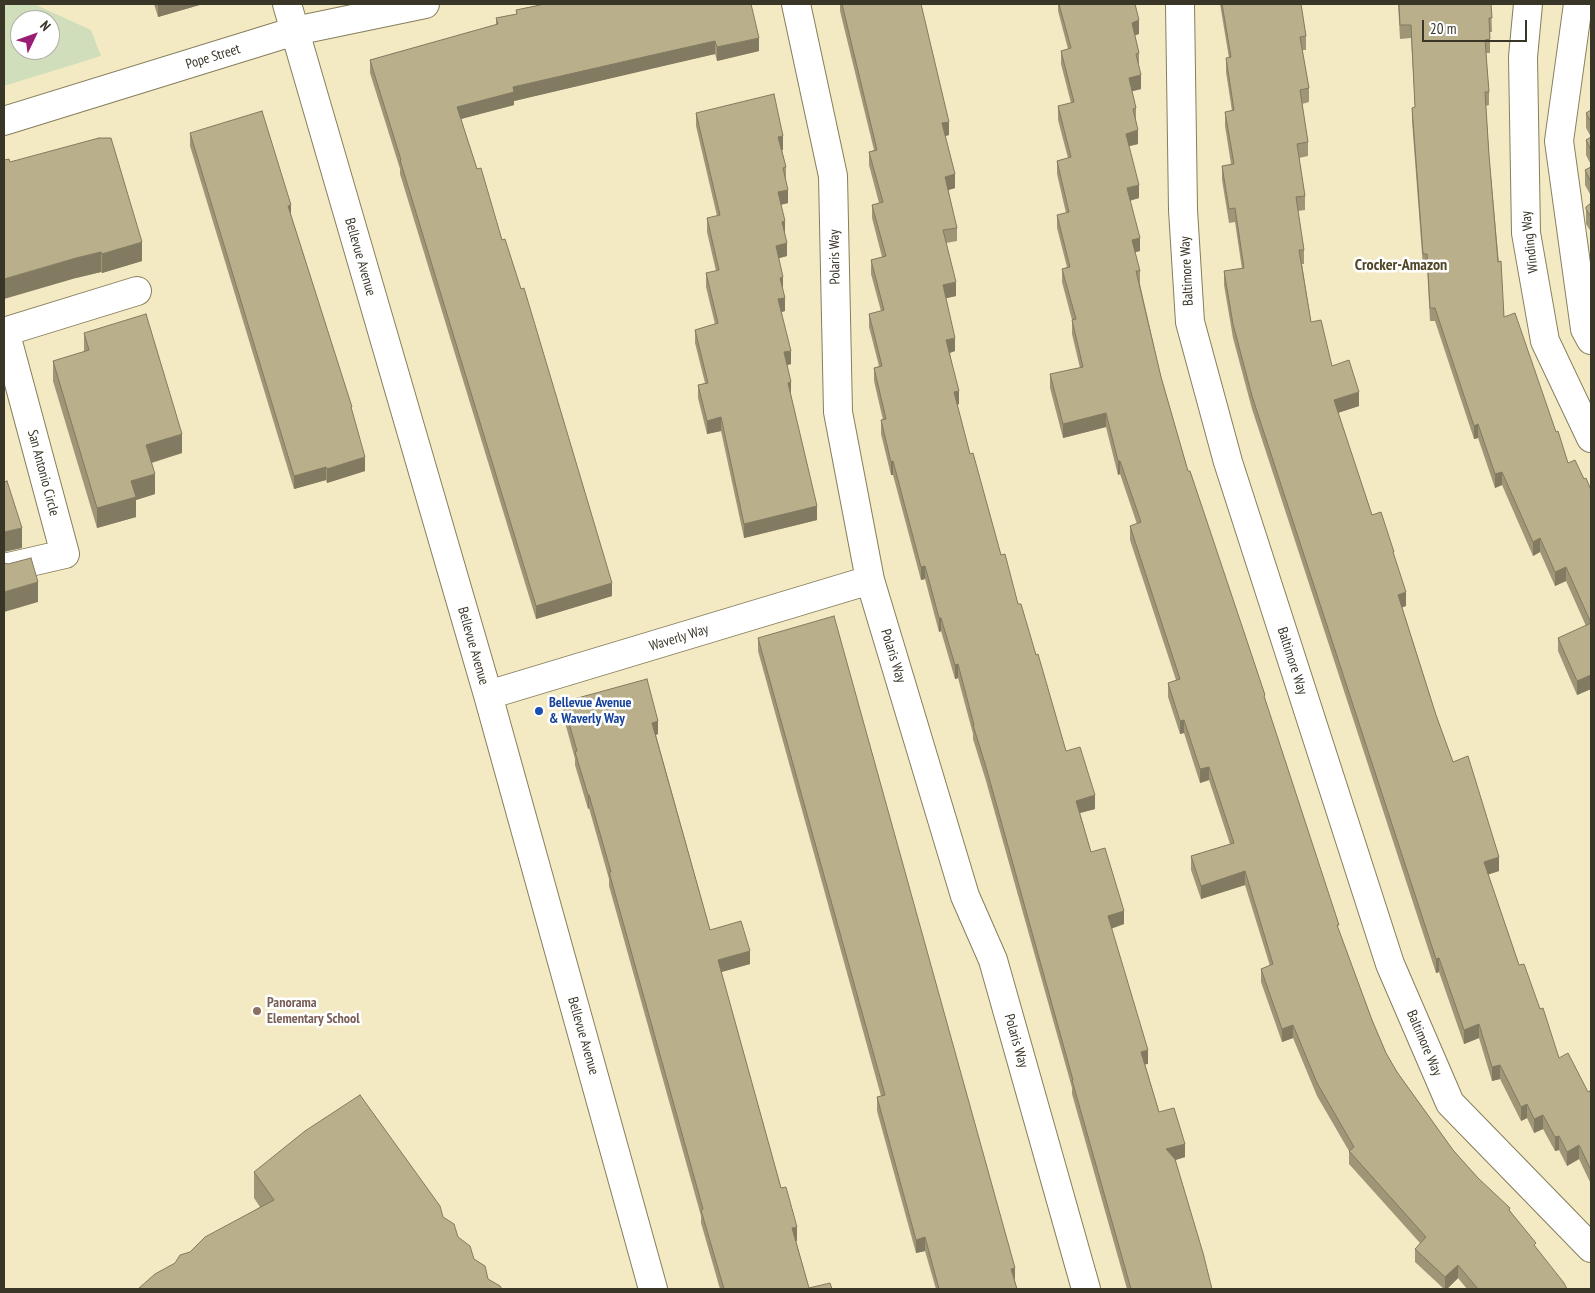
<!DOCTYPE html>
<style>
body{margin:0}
#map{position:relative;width:1595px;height:1293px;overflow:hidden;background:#f3eac4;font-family:"PT Sans Narrow",sans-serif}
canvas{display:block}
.frame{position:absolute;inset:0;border:5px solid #393527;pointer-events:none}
.north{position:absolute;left:10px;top:10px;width:50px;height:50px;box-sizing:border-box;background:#fff;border:1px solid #b0aea9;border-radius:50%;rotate:48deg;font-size:14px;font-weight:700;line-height:20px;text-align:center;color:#393527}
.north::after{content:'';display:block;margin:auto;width:18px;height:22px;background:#991d75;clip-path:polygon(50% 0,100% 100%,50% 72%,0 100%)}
.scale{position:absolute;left:1422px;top:20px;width:105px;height:22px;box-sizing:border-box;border:2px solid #393527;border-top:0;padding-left:6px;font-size:15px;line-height:18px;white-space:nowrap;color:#393527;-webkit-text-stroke:4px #fff;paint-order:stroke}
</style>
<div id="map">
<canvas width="1595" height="1293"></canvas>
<div class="frame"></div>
<div class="north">N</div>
<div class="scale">20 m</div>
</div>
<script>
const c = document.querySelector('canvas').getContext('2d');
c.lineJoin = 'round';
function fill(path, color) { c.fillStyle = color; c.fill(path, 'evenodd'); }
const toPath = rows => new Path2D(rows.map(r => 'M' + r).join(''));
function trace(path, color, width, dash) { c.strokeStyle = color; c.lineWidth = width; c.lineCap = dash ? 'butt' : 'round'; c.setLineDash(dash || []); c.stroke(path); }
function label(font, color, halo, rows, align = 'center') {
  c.font = font + ' "PT Sans Narrow",sans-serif'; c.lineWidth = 5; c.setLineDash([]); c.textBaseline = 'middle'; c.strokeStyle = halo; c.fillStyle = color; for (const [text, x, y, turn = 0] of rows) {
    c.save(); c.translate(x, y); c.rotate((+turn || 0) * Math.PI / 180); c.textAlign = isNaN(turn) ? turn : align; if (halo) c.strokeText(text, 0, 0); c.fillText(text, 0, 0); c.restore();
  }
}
fill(toPath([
 [4,4,34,4,91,30,101,56,4,86],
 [20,20,50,20,50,50,20,50]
]), '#d1debb');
const minor = toPath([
 [287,4,488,695,653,1289],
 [796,4,833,176,838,412,870,580,965,896,993,960,1086,1289],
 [1180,4,1183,210,1190,322,1228,462,1390,964,1450,1103,1591,1248],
 [1528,4,1523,57,1526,233,1545,341,1591,438],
 [1578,4,1559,141,1585,329,1591,340],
 [4,121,295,31,425,4],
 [4,332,137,291],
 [4,568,65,554,5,331],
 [488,695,870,580]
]);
trace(minor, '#867e5c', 30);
trace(minor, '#fff', 28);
fill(toPath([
 [154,4,203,4,158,17],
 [545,4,759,51,717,61,715,54,657,67,514,101,514,105,461,119,477,169,502,240,612,596,536,619,400,174,400,169,370,73,370,60,496,25,496,18,516,14,516,10],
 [840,4,921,4,949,135,945,136,955,188,948,190,957,228,957,241,946,243,956,296,946,298,955,351,950,353,959,404,957,405,970,454,1001,555,1036,655,1066,751,1095,809,1080,813,1091,852,1124,924,1111,928,1148,1064,1145,1064,1159,1112,1185,1157,1175,1160,1212,1289,1127,1289,1072,1094,1072,1088,986,781,973,739,973,734,958,678,955,679,941,631,939,632,925,579,921,580,893,475,891,475,881,434,881,420,883,420,874,381,874,368,879,366,869,327,869,314,881,311,871,274,871,260,882,257,872,218,872,205,879,203,869,165,869,152,874,150,840,11],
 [1058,4,1135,4,1139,34,1135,35,1139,53,1139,67,1141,89,1132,91,1136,108,1136,121,1138,144,1129,146,1139,198,1130,201,1140,251,1135,252,1140,271,1140,284,1161,377,1188,471,1265,700,1339,931,1372,1020,1386,1053,1397,1072,1453,1150,1478,1178,1510,1211,1536,1248,1567,1289,1467,1289,1458,1278,1447,1289,1444,1289,1415,1262,1415,1249,1420,1243,1349,1164,1349,1151,1317,1096,1293,1038,1282,1042,1261,982,1261,969,1270,966,1245,885,1201,899,1191,870,1191,856,1230,844,1209,780,1200,783,1184,733,1180,734,1168,697,1168,683,1176,680,1130,540,1130,526,1137,524,1120,474,1118,475,1106,427,1063,438,1050,388,1050,374,1080,368,1072,334,1072,320,1062,282,1062,269,1067,267,1057,228,1057,215,1066,213,1057,174,1057,161,1068,158,1058,120,1058,106,1071,103,1061,64,1061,51,1068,49,1058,11],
 [1220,4,1301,4,1306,36,1306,50,1302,50,1309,88,1309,102,1302,104,1308,142,1308,156,1299,158,1305,196,1305,210,1298,211,1304,250,1304,264,1302,264,1311,322,1332,366,1359,406,1338,413,1372,515,1394,556,1406,606,1402,607,1436,715,1453,762,1499,871,1488,874,1519,965,1540,1009,1559,1058,1588,1092,1591,1090,1591,1182,1590,1182,1579,1159,1567,1166,1559,1150,1555,1151,1543,1129,1534,1133,1527,1118,1521,1121,1500,1079,1492,1081,1479,1038,1464,1044,1439,972,1436,973,1252,409,1233,338,1224,285,1224,271,1242,269,1235,222,1229,223,1222,180,1222,166,1231,164,1225,126,1225,112,1232,111,1226,72,1226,58,1229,58],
 [1398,4,1491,4,1492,32,1490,32,1490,53,1486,53,1489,92,1489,105,1486,106,1489,155,1504,317,1556,432,1568,463,1584,479,1591,490,1591,689,1577,695,1558,651,1558,638,1586,626,1566,581,1555,586,1540,552,1533,556,1502,485,1495,488,1478,438,1474,439,1435,321,1430,321,1427,267,1423,267,1412,121,1412,108,1415,107,1411,38,1400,39],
 [1591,51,1591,68,1590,67,1590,52],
 [1591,110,1591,137,1586,128,1586,113],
 [696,113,783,150,782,150,786,167,786,181,788,203,781,205,787,256,779,258,783,291,785,311,781,312,791,364,787,365,791,395,817,520,744,538,721,431,707,434,698,398,698,385,705,383,695,343,695,330,715,324,706,287,706,273,716,271,707,232,707,218,717,216,696,126],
 [190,133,291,215,352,411,365,471,327,483,326,480,294,489,190,146],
 [1591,137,1591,165,1586,155,1586,140],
 [10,162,142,261,102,273,101,272,76,278],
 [1591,167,1591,196,1585,185,1585,170],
 [1591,203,1591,232,1586,224,1586,207],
 [84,333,182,453,152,463,155,494,136,500,136,517,97,528,53,381,53,361,84,352],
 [758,638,1015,1281,1017,1289,936,1289,925,1251,916,1253,877,1111,877,1097,881,1096,758,651],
 [563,702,658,734,656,735,710,930,750,964,721,972,781,1188,797,1241,796,1241,809,1288,832,1289,720,1289,701,1223,701,1216,609,886,609,879,589,808,588,809,575,765,575,759,563,715],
 [254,1172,443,1217,488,1279,175,1263,260,1207,254,1198]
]), '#9f9678');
fill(toPath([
 [158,4,203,4,158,17],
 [1139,20,1139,34,1132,36,1132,23],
 [759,38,759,51,717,61,717,47],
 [715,41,715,54,514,101,514,105,457,120,457,107,513,87],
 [1141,75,1141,89,1129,92,1129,78],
 [949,122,949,135,942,137,942,123],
 [1138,130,1138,144,1126,147,1126,134],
 [783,136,783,150,778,151,778,137],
 [955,174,955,188,945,191,945,177],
 [1139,185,1139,198,1127,201,1127,188],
 [788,190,788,203,778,205,778,192],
 [291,205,291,219,288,206],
 [785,221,785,235,782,222],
 [1140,238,1140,251,1132,253,1132,240],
 [142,242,142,261,102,273,102,254],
 [787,243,787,256,776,259,776,246],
 [101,252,101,272,76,278,4,299,4,279,76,258],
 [783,277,783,291,780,278],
 [956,282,956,296,943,299,943,285],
 [785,298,785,311,778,313,778,299],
 [955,338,955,351,946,354,946,340],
 [791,351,791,364,784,366,784,352],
 [791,382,791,395,788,383],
 [959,391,959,404,954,406,954,392],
 [1359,392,1359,406,1334,414,1334,400],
 [1106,413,1106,427,1063,438,1063,424],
 [721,417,721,431,707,434,707,421],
 [1478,424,1478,438,1474,439,1474,426],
 [182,434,182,453,146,464,146,445],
 [365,457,365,471,327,483,327,469],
 [893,461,893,475,891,475,891,462],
 [1118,461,1120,461,1120,474,1118,475],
 [326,467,326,480,294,489,294,476],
 [1502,472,1502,485,1495,488,1495,474],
 [155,474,155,494,136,500,136,517,97,528,97,508,131,481],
 [817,506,817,520,744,538,744,524],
 [22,528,22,548,4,552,4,532],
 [1540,538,1540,552,1533,556,1533,542],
 [925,566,925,579,921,580,921,567],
 [1566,567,1566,581,1555,586,1555,572],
 [38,582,38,602,4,612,4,592],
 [612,583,612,596,536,619,536,606],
 [1406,592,1406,606,1398,609,1398,595],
 [939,618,941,618,941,631,939,632],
 [958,664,958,678,955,679,955,665],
 [1591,675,1591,689,1577,695,1577,681],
 [1184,720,1184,733,1180,734,1180,721],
 [658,721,658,734,652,736,652,723],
 [1209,767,1209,780,1200,783,1200,769],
 [588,795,589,795,589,808,588,809],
 [1095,795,1095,809,1076,814,1076,801],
 [1499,857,1499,871,1484,876,1484,862],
 [1245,871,1245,885,1201,899,1201,886],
 [1124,911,1124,924,1108,930,1108,916],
 [750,951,750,964,718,973,718,960],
 [1439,958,1439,972,1436,973,1436,959],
 [1479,1024,1479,1038,1464,1044,1464,1030],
 [1293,1025,1293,1038,1282,1042,1282,1029],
 [1148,1050,1148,1064,1141,1065,1141,1052],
 [1500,1065,1500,1079,1492,1081,1492,1067],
 [1527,1104,1527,1118,1521,1121,1521,1107],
 [1543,1115,1543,1129,1534,1133,1534,1119],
 [1559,1136,1559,1150,1555,1151,1555,1137],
 [1185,1144,1185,1157,1166,1163,1166,1149],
 [1579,1145,1579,1159,1567,1166,1567,1152],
 [1590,1168,1591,1168,1591,1182,1590,1182],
 [797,1227,797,1241,792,1242,792,1228],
 [925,1237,925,1251,916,1253,916,1240],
 [1458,1265,1458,1278,1447,1289,1445,1289,1445,1277],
 [1015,1268,1015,1281,1011,1269]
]), '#827a61');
const building = toPath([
 [545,4,751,4,759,38,717,47,715,41,657,54,513,87,514,92,457,107,477,169,481,168,502,240,505,239,521,289,524,288,612,583,536,606,400,160,401,160,370,60,498,24,496,18,517,14,516,10,545,4],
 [842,4,921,4,949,122,942,123,955,174,945,177,957,228,943,230,956,282,943,285,955,338,946,340,959,391,954,392,970,454,973,453,1001,555,1005,554,1018,604,1021,604,1036,655,1038,654,1066,751,1080,747,1095,795,1076,801,1091,852,1105,848,1124,911,1108,916,1148,1050,1141,1052,1159,1112,1174,1108,1185,1144,1166,1149,1175,1159,1203,1253,1212,1289,1131,1289,1072,1080,1073,1080,986,767,973,725,974,725,958,664,955,665,941,618,939,618,925,566,921,567,893,461,891,462,881,420,886,419,874,368,882,366,869,314,884,310,871,260,886,256,872,205,883,202,869,152,877,150,842,4],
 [1059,4,1135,4,1139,20,1132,23,1139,53,1136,54,1141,75,1129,78,1136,108,1133,109,1138,130,1126,134,1139,185,1127,188,1140,238,1132,240,1140,271,1136,271,1161,377,1188,471,1190,471,1251,653,1265,695,1264,696,1339,925,1337,925,1372,1020,1386,1053,1397,1072,1453,1150,1478,1178,1510,1208,1509,1210,1536,1243,1534,1245,1564,1283,1567,1289,1478,1289,1458,1265,1445,1277,1415,1249,1426,1237,1349,1151,1354,1147,1317,1083,1293,1025,1282,1029,1261,969,1273,964,1245,871,1201,886,1191,856,1234,843,1209,767,1200,769,1184,720,1180,721,1168,683,1180,679,1130,526,1141,522,1120,461,1118,461,1106,413,1063,424,1050,374,1083,367,1072,320,1076,319,1062,269,1070,267,1057,215,1069,212,1057,161,1071,157,1058,106,1074,102,1061,51,1071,48,1059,4],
 [1222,4,1301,4,1306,36,1300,37,1309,88,1300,90,1308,142,1297,144,1305,196,1296,197,1304,250,1299,250,1311,322,1321,320,1332,366,1349,360,1359,392,1334,400,1372,515,1381,512,1394,552,1393,552,1406,592,1398,595,1436,715,1453,762,1468,756,1499,857,1484,862,1519,965,1524,964,1540,1009,1543,1008,1559,1058,1568,1053,1588,1092,1591,1090,1591,1168,1590,1168,1579,1145,1567,1152,1559,1136,1555,1137,1543,1115,1534,1119,1527,1104,1521,1107,1500,1065,1492,1067,1479,1024,1464,1030,1439,958,1436,959,1252,396,1233,324,1224,271,1244,268,1235,208,1229,209,1222,166,1234,164,1225,112,1234,110,1226,58,1231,57,1222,4],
 [1399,4,1491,4,1492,18,1489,18,1490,39,1485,40,1489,92,1485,92,1489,155,1498,262,1501,261,1504,317,1515,313,1556,432,1558,431,1568,463,1575,460,1584,479,1586,478,1591,490,1591,675,1577,681,1558,638,1591,623,1566,567,1555,572,1540,538,1533,542,1502,472,1495,474,1478,424,1474,426,1435,308,1430,308,1427,254,1423,254,1412,108,1415,107,1411,25,1400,25,1399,4],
 [774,94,783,136,778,137,786,167,783,168,788,190,778,192,785,221,782,222,787,243,776,246,783,277,780,278,785,298,778,299,791,351,784,352,791,382,788,383,817,506,744,524,721,417,707,421,698,385,708,383,695,330,718,323,706,273,719,270,707,218,720,215,696,113,774,94],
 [1591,110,1591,122,1586,113,1591,110],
 [262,111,291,205,288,206,352,407,351,407,365,457,327,469,326,467,294,476,190,133,262,111],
 [1591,137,1591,150,1586,140,1591,137],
 [99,138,111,138,142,242,102,254,101,252,76,258,4,279,4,160,9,159,10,162,99,138],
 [1591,167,1591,182,1585,170,1591,167],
 [1591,203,1591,217,1586,209,1586,207,1591,203],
 [146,314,182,434,146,445,155,474,131,481,136,497,97,508,53,361,89,350,84,333,146,314],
 [7,481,22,528,4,532,4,482,7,481],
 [31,558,38,582,4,592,4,563,8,564,31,558],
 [834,616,1015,1268,1011,1269,1017,1289,939,1289,925,1237,916,1240,877,1097,885,1095,758,638,834,616],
 [647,679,658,721,652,723,710,930,741,921,750,951,718,960,781,1188,786,1187,797,1227,792,1228,809,1288,830,1283,832,1289,724,1289,701,1210,703,1209,609,872,611,872,589,795,588,795,575,752,577,751,563,702,647,679],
 [360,1095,440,1206,443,1217,454,1224,458,1237,470,1246,474,1259,485,1266,488,1279,500,1286,502,1289,138,1289,155,1274,175,1263,180,1255,190,1252,205,1237,274,1200,254,1172,305,1131,360,1095]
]);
fill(building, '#b9af8b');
trace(building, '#827a61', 1);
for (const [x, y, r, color] of [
 [539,711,5,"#1a4fb4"],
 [257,1011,5,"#8d6e63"]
]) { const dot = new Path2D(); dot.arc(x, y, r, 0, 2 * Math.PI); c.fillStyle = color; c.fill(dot); trace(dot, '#fff', 2); }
label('14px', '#393527', '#fff', [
 ["Pope Street",213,57,-17],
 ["Winding Way",1530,242,-97],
 ["Bellevue Avenue",360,257,74],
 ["Polaris Way",835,257,-91],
 ["Baltimore Way",1187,271,-93],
 ["San Antonio Circle",43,473,75],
 ["Waverly Way",679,638,-17],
 ["Bellevue Avenue",473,646,74],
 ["Polaris Way",893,656,73],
 ["Baltimore Way",1292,661,72],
 ["Bellevue Avenue",583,1036,74],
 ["Polaris Way",1016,1041,74],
 ["Baltimore Way",1424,1043,67]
]);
label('bold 14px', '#164399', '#fff', [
 ["Bellevue Avenue",549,703],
 ["& Waverly Way",549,719]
], 'left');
label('bold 14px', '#785e54', '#fff', [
 ["Panorama",267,1003],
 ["Elementary School",267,1019]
], 'left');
label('bold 16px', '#504727', '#fff', [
 ["Crocker-Amazon",1401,265]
]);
</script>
